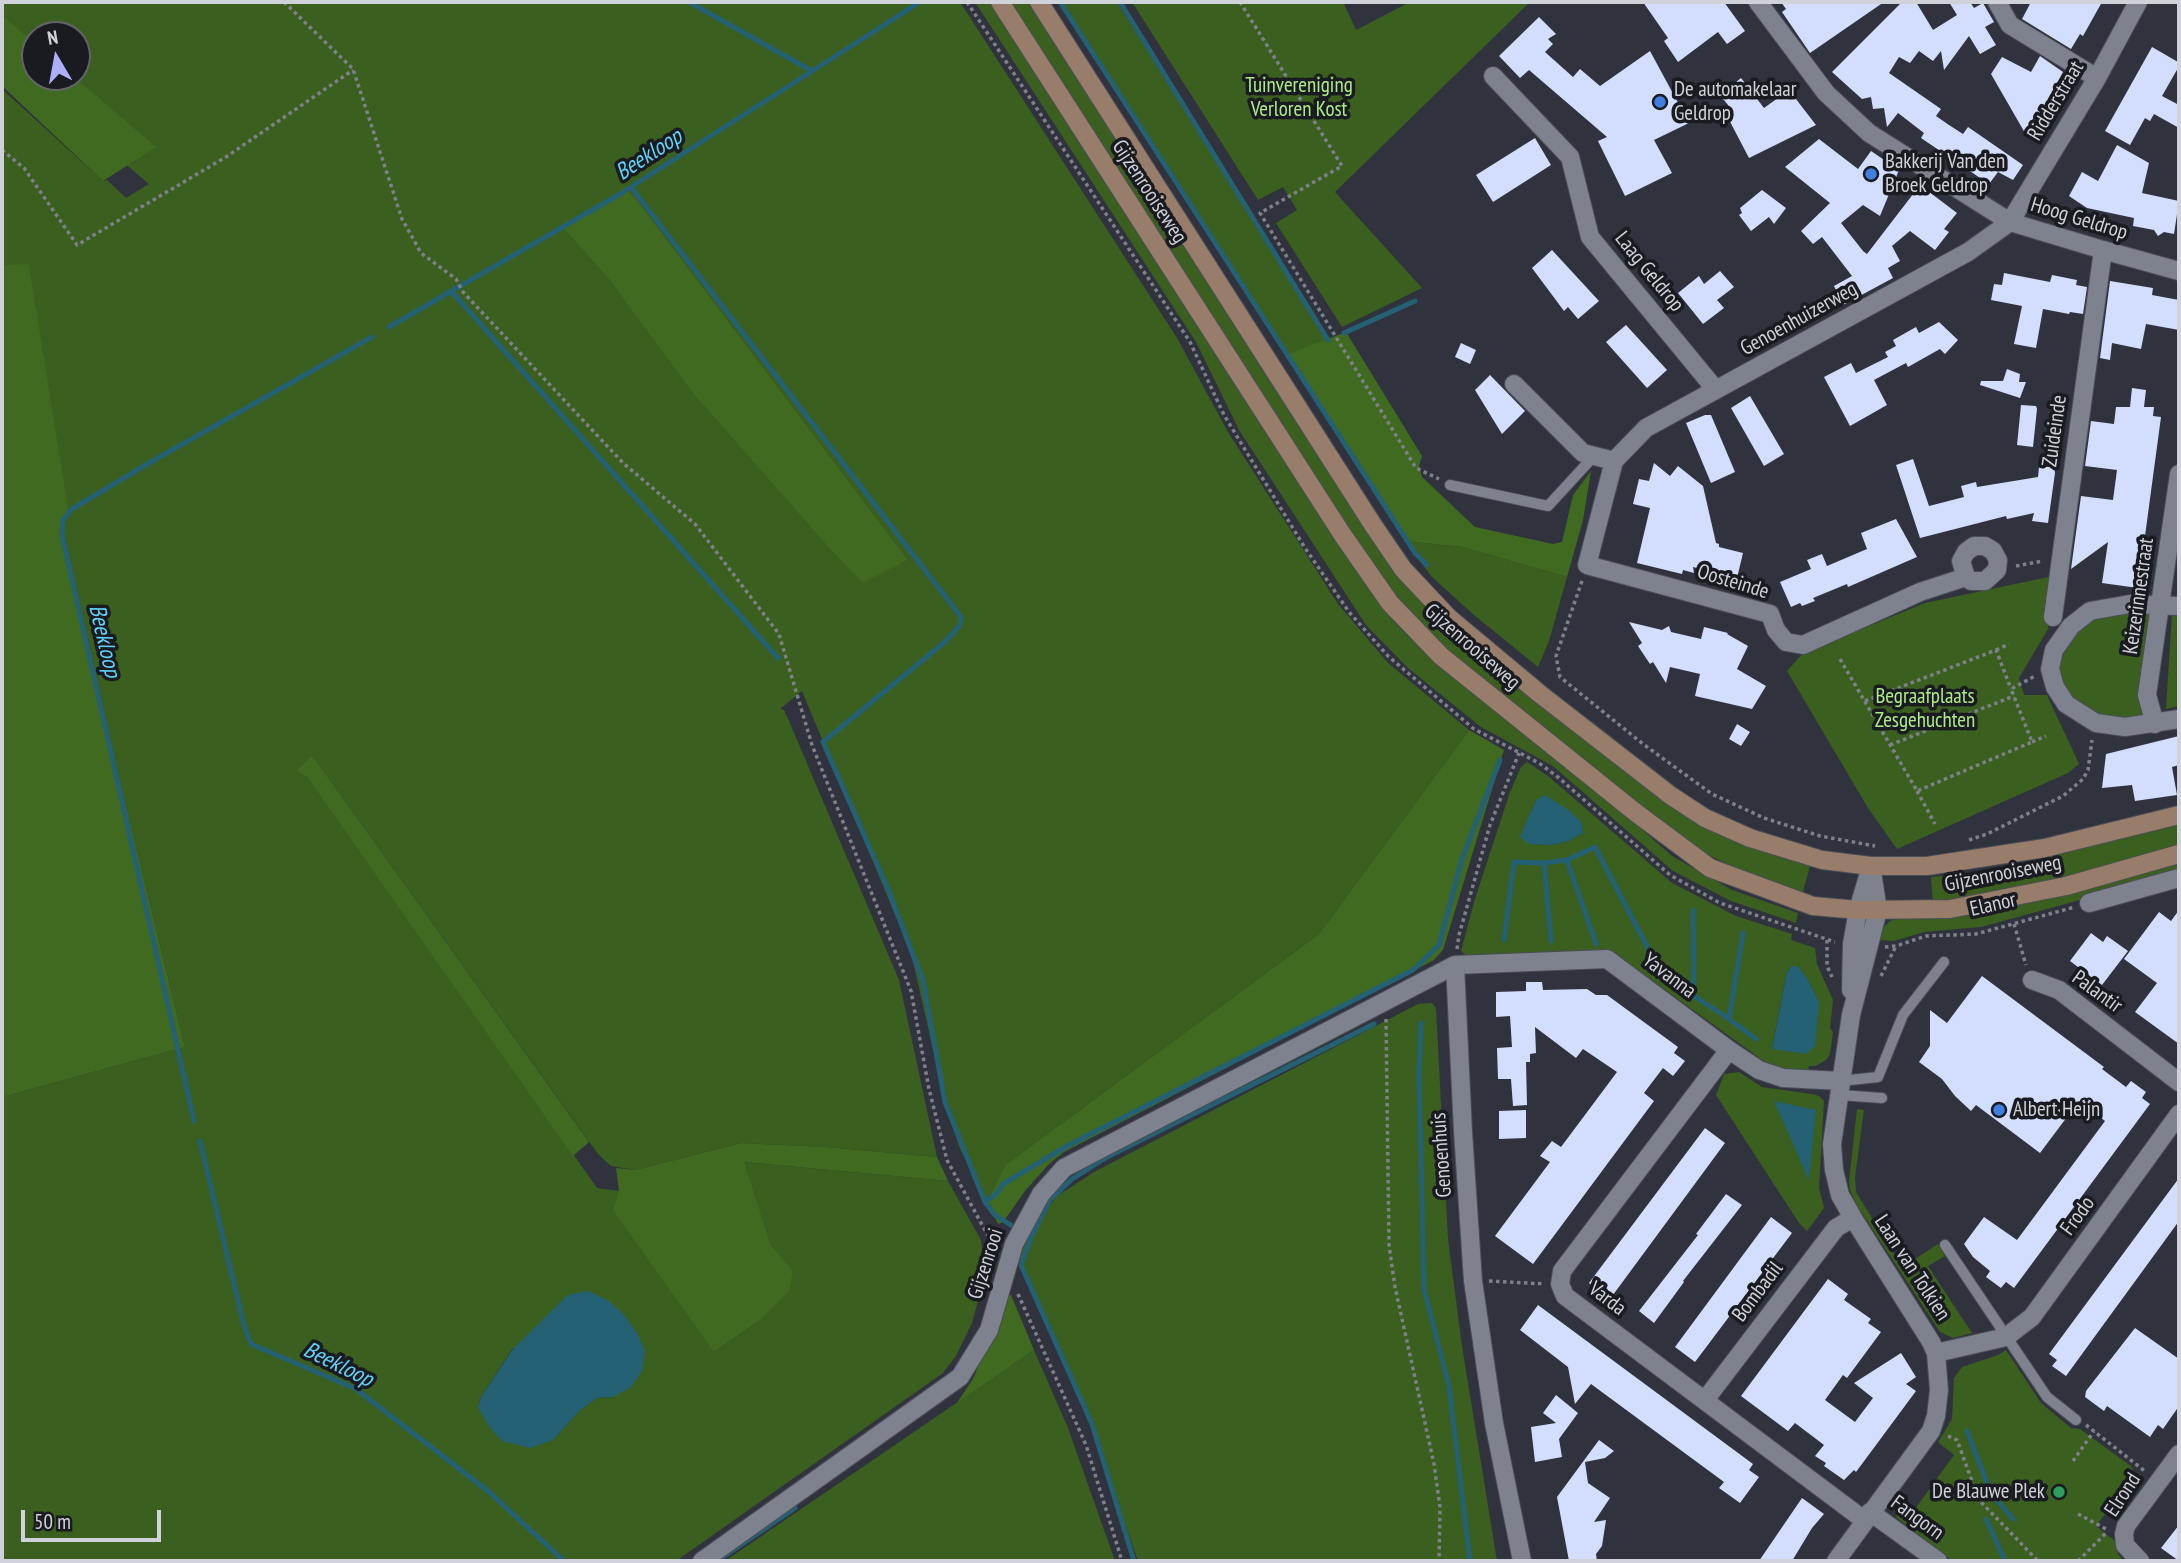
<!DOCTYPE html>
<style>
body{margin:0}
#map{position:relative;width:2181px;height:1563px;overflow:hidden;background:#30333e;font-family:"PT Sans Narrow",sans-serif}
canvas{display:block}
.frame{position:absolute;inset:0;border:4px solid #d0d2d9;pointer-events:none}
.north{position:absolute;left:21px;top:21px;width:70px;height:70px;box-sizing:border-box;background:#1a1b20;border:2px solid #63646a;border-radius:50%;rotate:350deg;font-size:19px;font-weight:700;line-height:28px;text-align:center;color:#d0d2d9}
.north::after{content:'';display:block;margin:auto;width:24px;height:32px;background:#adaffb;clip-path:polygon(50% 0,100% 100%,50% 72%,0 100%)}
.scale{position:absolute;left:21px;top:1510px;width:140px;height:32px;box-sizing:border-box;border:4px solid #d0d2d9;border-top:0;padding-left:9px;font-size:21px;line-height:24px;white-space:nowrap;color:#d0d2d9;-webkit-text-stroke:5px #1a1b20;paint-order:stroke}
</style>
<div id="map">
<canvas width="2181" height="1563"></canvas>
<div class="frame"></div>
<div class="north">N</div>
<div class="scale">50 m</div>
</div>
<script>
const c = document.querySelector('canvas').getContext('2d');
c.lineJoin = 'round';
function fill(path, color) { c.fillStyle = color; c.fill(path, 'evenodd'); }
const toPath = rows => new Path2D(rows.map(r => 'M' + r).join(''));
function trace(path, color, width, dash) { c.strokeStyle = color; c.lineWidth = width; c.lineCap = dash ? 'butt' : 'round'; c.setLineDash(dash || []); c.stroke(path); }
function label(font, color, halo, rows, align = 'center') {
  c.font = font + ' "PT Sans Narrow",sans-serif'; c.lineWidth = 7; c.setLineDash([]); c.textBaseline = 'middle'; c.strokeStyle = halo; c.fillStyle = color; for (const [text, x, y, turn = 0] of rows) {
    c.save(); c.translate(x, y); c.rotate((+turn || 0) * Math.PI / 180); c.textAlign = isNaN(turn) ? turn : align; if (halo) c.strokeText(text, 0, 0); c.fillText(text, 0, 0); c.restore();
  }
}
fill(toPath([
 [2,2,960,2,1177,338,1228,432,1338,604,1388,663,1469,730,1319,934,1005,1165,987,1202,960,1149,947,1110,911,953,802,691,780,709,784,710,789,721,899,980,937,1157,826,1147,741,1143,635,1170,611,1166,598,1154,312,755,298,771,307,777,597,1188,619,1191,714,1352,759,1321,793,1272,771,1245,743,1162,948,1181,981,1240,985,1275,972,1323,956,1356,943,1373,676,1561,2,1561,2,1097,185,1047,118,772,66,539,59,534,67,508,29,265,2,265,2,89,103,181,107,180,126,198,149,184,2,60],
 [35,35,77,35,77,77,35,77],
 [625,189,637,200,908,560,863,582,800,513,612,283,562,227],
 [513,1348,613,1397,597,1398,579,1411,553,1440,478,1407,481,1397],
 [975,2,993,2,1370,590,1672,856,1732,890,1798,913,1796,923,1731,901,1673,871,1553,766,1481,727,1408,668,1366,625,1239,430,1196,342],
 [1008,2,1031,2,1393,564,1640,783,1811,862,1803,892,1743,872,1703,852,1664,825,1444,650,1376,577],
 [1061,2,1117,2,1329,340,1285,355],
 [1132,2,1343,2,1356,30,1410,2,1530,2,1335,192,1422,288,1342,327,1276,223,1297,210,1283,187,1258,200],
 [1405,541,1462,547,1567,577,1549,641,1538,667,1474,615,1432,577],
 [2053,576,2048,629,2019,678,2024,695,2047,695,2079,764,2068,773,1897,849,1868,808,1787,671,1803,653,1925,603],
 [2150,609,2146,720,2102,719,2072,702,2057,675,2060,653,2085,621],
 [2172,614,2179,614,2179,706,2166,709],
 [1527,762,1548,776,1672,883,1736,916,1792,934,1791,940,1815,948,1817,964,1833,1000,1830,1028,1833,1032,1830,1054,1827,1059,1816,1066,1809,1066,1808,1071,1772,1067,1628,963,1606,952,1575,951,1466,955,1461,951,1475,899,1510,792,1521,767],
 [1536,800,1570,811,1583,833,1569,841,1552,845,1530,844,1521,837],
 [1792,966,1798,966,1807,978,1819,1002,1772,1048,1787,972],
 [2179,822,2179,846,2021,889,1990,896,1933,903,1931,877,1976,873,2002,868],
 [2179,858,2179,873,1981,927,1924,932,1894,941,1877,940,1881,930,1890,921,1903,917],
 [1432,1003,1436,1008,1448,1239,1462,1346,1497,1561,1138,1561,1090,1424,1017,1259,1031,1230,1057,1196,1094,1172,1418,1004],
 [1739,1072,1762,1087,1812,1094,1819,1096,1824,1101,1819,1188,1824,1208,1807,1231,1799,1223,1716,1095,1724,1074],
 [1857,1109,1864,1110,1855,1177,1856,1192,1894,1254,1907,1247,1915,1259,1938,1244,1945,1256,1928,1266,1972,1333,1953,1338,1940,1332,1856,1204,1850,1190,1849,1181],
 [1034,1350,1068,1428,1115,1561,725,1561],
 [2006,1350,2041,1403,2071,1428,2080,1429,2131,1466,2135,1474,2096,1526,2115,1541,2118,1554,2124,1561,1952,1561,1897,1518,1894,1511,1896,1499,1912,1513,1954,1455,1938,1442,1952,1419,1954,1378,1962,1367,1998,1355]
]), '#3a5f1f');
fill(toPath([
 [2,15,35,44,35,77,74,77,156,147,103,181,2,86],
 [625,188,637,200,908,560,863,583,833,552,693,393,612,283,562,227],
 [29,264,68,508,59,534,66,539,118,772,185,1047,2,1097,2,265],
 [1346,332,1422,456,1419,466,1422,477,1475,527,1553,544,1562,542,1573,495,1591,471,1583,520,1567,577,1462,547,1405,541,1285,355],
 [1469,730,1504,750,1443,950,1434,960,1064,1152,1049,1164,1025,1191,1003,1222,998,1224,987,1202,1005,1165,1319,934],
 [312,755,589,1142,573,1156,307,777,297,771],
 [741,1143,826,1147,937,1157,948,1181,744,1162,771,1245,793,1271,789,1291,759,1321,714,1352,613,1210,619,1191,616,1168,635,1170],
 [1011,1295,1034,1350,957,1403,974,1377,1005,1297]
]), '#406a20');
fill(toPath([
 [1545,795,1570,811,1582,823,1583,833,1569,841,1552,845,1529,844,1520,837,1536,800],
 [1792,966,1798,966,1807,978,1819,1002,1815,1046,1806,1054,1772,1049,1787,972],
 [1774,1101,1816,1110,1809,1181],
 [588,1291,609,1301,625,1316,638,1335,645,1351,642,1371,631,1387,613,1397,597,1398,579,1411,553,1440,530,1448,502,1441,490,1428,478,1407,481,1397,513,1349,568,1295]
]), '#256174');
trace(toPath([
 [689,2,812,71],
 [1060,2,1415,553,1427,565],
 [1120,2,1328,340],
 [631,187,961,617,960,625,946,641,823,742,888,889,923,981,945,1102,985,1202,995,1215,1031,1238,1050,1200,1072,1179,1107,1157,1374,1024],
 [452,292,778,658],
 [389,327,620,194,920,2],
 [1344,333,1415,301],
 [1693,910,1694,996,1729,1019],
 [1743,933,1729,1019,1756,1039],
 [1504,940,1514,862,1544,863],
 [1551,941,1544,863,1567,860],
 [1596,944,1567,860,1595,847,1663,977,1694,996],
 [1421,1023,1419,1074,1424,1289,1449,1386,1470,1561],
 [194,1121,62,535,63,520,72,509,149,463,372,337],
 [200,1141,243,1322,251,1344,356,1389,488,1491,564,1561],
 [985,1202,996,1194,1003,1184,1067,1146,1413,970,1439,945,1462,859,1500,760],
 [1031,1238,1021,1265,1092,1424,1134,1561],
 [1967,1431,1991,1493,2013,1519],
 [1986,1519,2005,1561],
 [717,1561,795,1508]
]), '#256174', 5);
fill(toPath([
 [1643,2,1724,2,1745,31,1727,44,1718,32,1678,62,1664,41,1668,38],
 [1781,2,1884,2,1810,53,1782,12,1786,9],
 [1902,2,1916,2,1933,30,1957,15,1949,2,1970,2,1974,8,1983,3,1994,22,1985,27,1996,45,1980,54,1969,36,1944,70,1941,51,1933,61,1919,51,1910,63,1899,57,1889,73,1941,109,1936,116,1949,125,1963,134,1968,127,2023,165,2013,180,1998,172,1989,184,1921,138,1924,133,1898,113,1887,127,1884,108,1873,109,1871,97,1862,99,1832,72],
 [2031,2,2102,2,2083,36,2080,34,2071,49,2022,19],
 [1539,17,1556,34,1548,39,1553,44,1545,52,1573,77,1580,69,1600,86,1650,51,1689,123,1654,140,1672,173,1625,196,1598,141,1607,137,1529,70,1520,78,1499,56],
 [2152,47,2178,62,2178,68,2162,96,2179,105,2179,128,2154,114,2150,121,2145,118,2130,145,2105,131],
 [2040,56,2063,72,2039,115,2036,113,2025,133,1991,74,2002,57,2031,72],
 [1741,78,1764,108,1789,90,1816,125,1749,158,1726,114,1732,110,1720,95],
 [1535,138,1551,165,1493,202,1476,175],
 [1819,139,1858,169,1871,151,1899,170,1880,216,1863,205,1841,223,1863,251,1867,254,1920,185,1957,213,1944,229,1949,232,1935,250,1910,231,1892,246,1900,261,1888,268,1893,278,1843,305,1834,286,1852,276,1822,237,1813,244,1801,231,1830,203,1785,167],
 [2117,145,2149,163,2142,193,2179,201,2174,234,2164,232,2158,236,2154,230,2133,226,2134,218,2087,208,2069,196,2082,172,2098,181],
 [1762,190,1786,208,1774,224,1769,217,1751,231,1739,215,1742,213,1740,208],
 [1552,250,1599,301,1578,319,1568,307,1564,311,1532,268],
 [1720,271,1734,287,1717,300,1724,308,1703,324,1678,293,1699,276,1704,284],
 [2004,273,2050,282,2052,275,2077,280,2076,285,2087,287,2083,314,2070,312,2069,314,2043,309,2036,348,2014,344,2022,306,1991,300,1994,284,2002,285],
 [2110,281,2153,288,2152,295,2179,300,2179,330,2146,324,2141,349,2112,343,2110,360,2100,358],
 [1939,322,1958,340,1945,354,1940,349,1908,367,1906,363,1874,380,1887,405,1850,426,1824,377,1851,363,1856,373,1888,357,1885,352,1896,346,1893,340,1916,327,1919,333],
 [1626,325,1667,370,1647,388,1606,342],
 [1461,343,1476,350,1470,364,1455,357],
 [2007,369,2020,374,2019,382,2026,382,2020,398,1980,385,1981,381,2003,381],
 [1490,375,1525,411,1502,434,1475,390],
 [2132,388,2146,390,2144,407,2154,407,2153,416,2161,417,2138,588,2102,583,2108,542,2071,569,2081,496,2113,500,2117,470,2085,466,2091,421,2114,424,2116,407,2130,407],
 [1750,396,1784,454,1764,466,1731,408],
 [2021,405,2036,406,2037,409,2033,447,2017,445],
 [1705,415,1711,415,1735,472,1711,483,1686,423],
 [1913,459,1929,506,1964,497,1961,486,1976,482,1977,487,2038,477,2039,467,2054,467,2055,473,2048,523,2032,521,2034,513,2007,519,2006,516,1920,538,1896,465],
 [1654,463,1670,476,1678,466,1703,486,1716,543,1719,544,1719,547,1743,553,1737,578,1693,567,1694,573,1683,570,1682,574,1637,563,1650,508,1633,504,1639,479,1649,481],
 [1896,519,1917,557,1848,587,1847,584,1813,598,1815,601,1802,606,1800,603,1791,607,1780,582,1811,569,1807,560,1822,554,1827,566,1867,549,1861,533],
 [1629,622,1662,630,1669,626,1671,632,1701,639,1704,627,1728,633,1727,634,1748,646,1737,669,1766,686,1752,709,1695,696,1700,674,1670,667,1666,683,1653,662,1650,664,1638,646,1642,643],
 [1737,724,1750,732,1741,746,1729,739],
 [2179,736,2179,765,2172,767,2177,795,2135,801,2132,785,2102,788,2106,754],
 [2179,910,2179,1044,2135,1012,2157,983,2124,959,2159,912,2171,921],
 [2091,933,2103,942,2107,936,2128,951,2102,985,2070,961],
 [1982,976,2104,1067,2102,1069,2126,1087,2131,1081,2146,1092,2142,1098,2150,1104,2014,1288,2006,1282,2001,1288,1986,1277,1990,1271,1973,1257,1964,1244,1984,1217,2017,1240,2105,1121,2079,1101,2040,1153,1976,1105,1971,1111,1955,1096,1942,1079,1919,1062,1930,1046,1930,1010,1947,1023],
 [1526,982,1542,982,1543,990,1587,989,1596,995,1607,995,1678,1047,1674,1053,1685,1061,1673,1076,1663,1068,1644,1093,1654,1101,1533,1264,1495,1236,1550,1162,1540,1156,1552,1141,1561,1147,1617,1072,1583,1049,1576,1058,1535,1027,1536,1053,1530,1054,1530,1062,1526,1062,1527,1105,1513,1106,1511,1079,1498,1079,1497,1048,1512,1047,1510,1016,1496,1017,1496,992,1526,991],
 [1526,1110,1526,1138,1499,1139,1499,1111],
 [1705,1128,1725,1143,1610,1299,1589,1283],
 [2179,1178,2179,1221,2066,1376,2052,1366,2057,1360,2049,1354],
 [1726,1194,1742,1205,1683,1281,1684,1282,1654,1323,1639,1311,1698,1235,1696,1234],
 [1771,1217,1792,1233,1695,1362,1675,1347],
 [1828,1279,1848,1294,1844,1300,1871,1319,1868,1323,1881,1332,1847,1378,1843,1375,1825,1400,1855,1422,1873,1398,1854,1383,1901,1353,1916,1377,1906,1384,1916,1391,1856,1472,1854,1470,1844,1480,1824,1466,1826,1463,1815,1456,1824,1445,1795,1423,1788,1431,1741,1396],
 [1538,1305,1753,1464,1749,1470,1759,1477,1740,1503,1719,1488,1724,1482,1591,1384,1575,1404,1568,1367,1520,1330],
 [2135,1328,2179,1359,2179,1406,2163,1429,2158,1425,2150,1437,2107,1406,2104,1411,2085,1397,2086,1391],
 [1556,1395,1578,1413,1559,1439,1562,1457,1535,1462,1531,1427,1556,1423,1543,1413],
 [1599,1440,1614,1451,1605,1458,1585,1462,1588,1483,1610,1498,1594,1522,1606,1520,1602,1546,1596,1554,1597,1561,1569,1561,1557,1497],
 [1802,1498,1824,1514,1812,1528,1792,1561,1759,1561],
 [2179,1525,2179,1561,2161,1548]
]), '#d3ddfd');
const lane = toPath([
 [1450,485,1548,506,1594,456],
 [1841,1081,1878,1077,1903,1015,1944,962],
 [1839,1095,1882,1098],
 [1945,1245,2047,1397,2076,1420]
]);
const street = toPath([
 [1758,2,1826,93,1869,133,2010,222,2103,250,2179,271],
 [1997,2,2010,25,2097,78],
 [1493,76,1570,157,1590,237,1716,390],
 [1514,384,1583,453,1614,461],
 [1966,577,1961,561,1966,552,1974,546,1985,546,1993,551,1998,560,1997,570,1985,581,1971,581,1966,577,1920,592,1803,645,1786,642,1776,630,1770,614,1587,565,1614,461,1646,428,1968,252,2010,222,2097,78,2138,2],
 [2179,606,2130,604,2090,611,2071,626,2054,650,2050,669,2055,687,2066,704,2096,723,2125,727,2179,719],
 [2053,617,2103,250],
 [2155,724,2147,695,2179,474],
 [2089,903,2179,878],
 [1455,965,1463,1132,1473,1281,1494,1423,1522,1561],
 [2032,980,2059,990,2179,1082],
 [1851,990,1852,944,1858,910,1869,873],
 [1729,1050,1562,1271,1560,1284,1565,1296,1864,1520],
 [1936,1353,2006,1337,2032,1317,2179,1114],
 [1705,1400,1836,1228,1853,1218],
 [1870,1512,1938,1561],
 [702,1561,960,1377,989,1330,1014,1244,1041,1194,1064,1168,1455,965,1607,959,1729,1050,1759,1070,1783,1078,1841,1081],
 [1836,1561,1931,1431,1936,1416,1939,1390,1936,1353,1931,1342,1853,1218,1840,1195,1834,1170,1832,1144,1851,1015,1878,910,1871,866],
 [2140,1561,2125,1545,2124,1534,2126,1526,2179,1454]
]);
const secondary = toPath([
 [1000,2,1342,534,1390,603,1441,656,1635,812,1710,868,1813,906,1858,910,1950,909,2066,886,2179,854],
 [1039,2,1373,525,1403,569,1449,618,1540,694,1670,795,1705,818,1750,838,1822,860,1871,866,1927,866,2045,848,2179,815]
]);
trace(lane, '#4c4e57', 12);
trace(street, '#4c4e57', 20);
trace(secondary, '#4c4e57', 20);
trace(toPath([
 [284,2,353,69,402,219,421,253,456,279,463,292,623,463,695,524,779,634,812,745,911,991,929,1089,947,1160,994,1247],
 [967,2,1190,342,1224,415,1305,548,1349,612,1388,656,1474,729,1539,763,1559,778,1670,875,1720,903,1835,942],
 [1240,2,1342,166,1260,213,1416,468,1439,479],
 [2,150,24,168,77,245,226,157,353,70],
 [2016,566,2043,561],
 [1582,581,1556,656,1560,677,1643,744,1712,794,1764,818,1820,836,1875,846],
 [1996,650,2009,644],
 [1840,659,1917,791,2032,742,2011,689,2035,676],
 [1865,701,1996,650,2011,689],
 [2032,742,2046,736],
 [1890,745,2014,696],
 [1917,791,1935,824],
 [1969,840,1987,834,2063,796,2083,779,2088,770,2092,740],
 [2014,924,2026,965],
 [1827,940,1827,966,1832,977],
 [1885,947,1896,946,1926,936,1976,934,2075,907],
 [1457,949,1459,935,1490,825,1519,753],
 [1881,976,1896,946],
 [1386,1019,1389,1245,1395,1287,1434,1464,1440,1507,1439,1561],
 [1489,1281,1545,1284],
 [1018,1294,1086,1445,1122,1561],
 [2086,1425,2146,1472],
 [1948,1436,1957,1440,1979,1500,2038,1561],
 [2073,1461,2094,1431],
 [2078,1514,2106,1529],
 [2078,1561,2106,1533]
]), '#7f818a', 3.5, [3.5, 3.5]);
trace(lane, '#7e828e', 10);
trace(street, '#7e828e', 18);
trace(secondary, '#987e6a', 18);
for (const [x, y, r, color] of [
 [1660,102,7,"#3f7fe0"],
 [1871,174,7,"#3f7fe0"],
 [1999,1110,7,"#3f7fe0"],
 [2059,1492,7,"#2e9e5b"]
]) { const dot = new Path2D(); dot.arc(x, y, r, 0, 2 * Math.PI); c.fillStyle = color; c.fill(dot); trace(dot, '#1a1b20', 2.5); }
label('21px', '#aeeb88', '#1a1b20', [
 ["Tuinvereniging",1299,86],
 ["Verloren Kost",1299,110],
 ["Begraafplaats",1925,697],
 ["Zesgehuchten",1925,721]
]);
label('21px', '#d0d2d9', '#1a1b20', [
 ["De automakelaar",1674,90],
 ["Geldrop",1674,114],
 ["Bakkerij Van den",1885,162],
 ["Broek Geldrop",1885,186],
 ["Albert Heijn",2013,1110],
 ["De Blauwe Plek",2045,1492,"right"]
], 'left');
label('21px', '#d0d2d9', '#1a1b20', [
 ["Ridderstraat",2056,101,-59],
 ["Gijzenrooiseweg",1149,192,57],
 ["Hoog Geldrop",2079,219,17],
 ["Laag Geldrop",1649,272,51],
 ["Genoenhuizerweg",1799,319,-29],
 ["Zuideinde",2055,431,-82],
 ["Oosteinde",1733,582,17],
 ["Keizerinnestraat",2139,596,-82],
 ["Gijzenrooiseweg",1472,647,41],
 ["Gijzenrooiseweg",2003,874,-11],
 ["Elanor",1993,905,-13],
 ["Yavanna",1669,976,37],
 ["Palantir",2097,992,36],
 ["Genoenhuis",1442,1155,-94],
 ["Frodo",2078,1216,-54],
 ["Gijzenrooi",986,1264,-72],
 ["Laan van Tolkien",1912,1268,57],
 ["Bombadil",1758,1292,-53],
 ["Varda",1607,1299,37],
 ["Elrond",2123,1495,-57],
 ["Fangorn",1917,1518,36]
]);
label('italic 23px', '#60d3f7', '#1a1b20', [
 ["Beekloop",649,155,-33],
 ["Beekloop",104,641,77],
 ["Beekloop",338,1365,26]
]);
</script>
